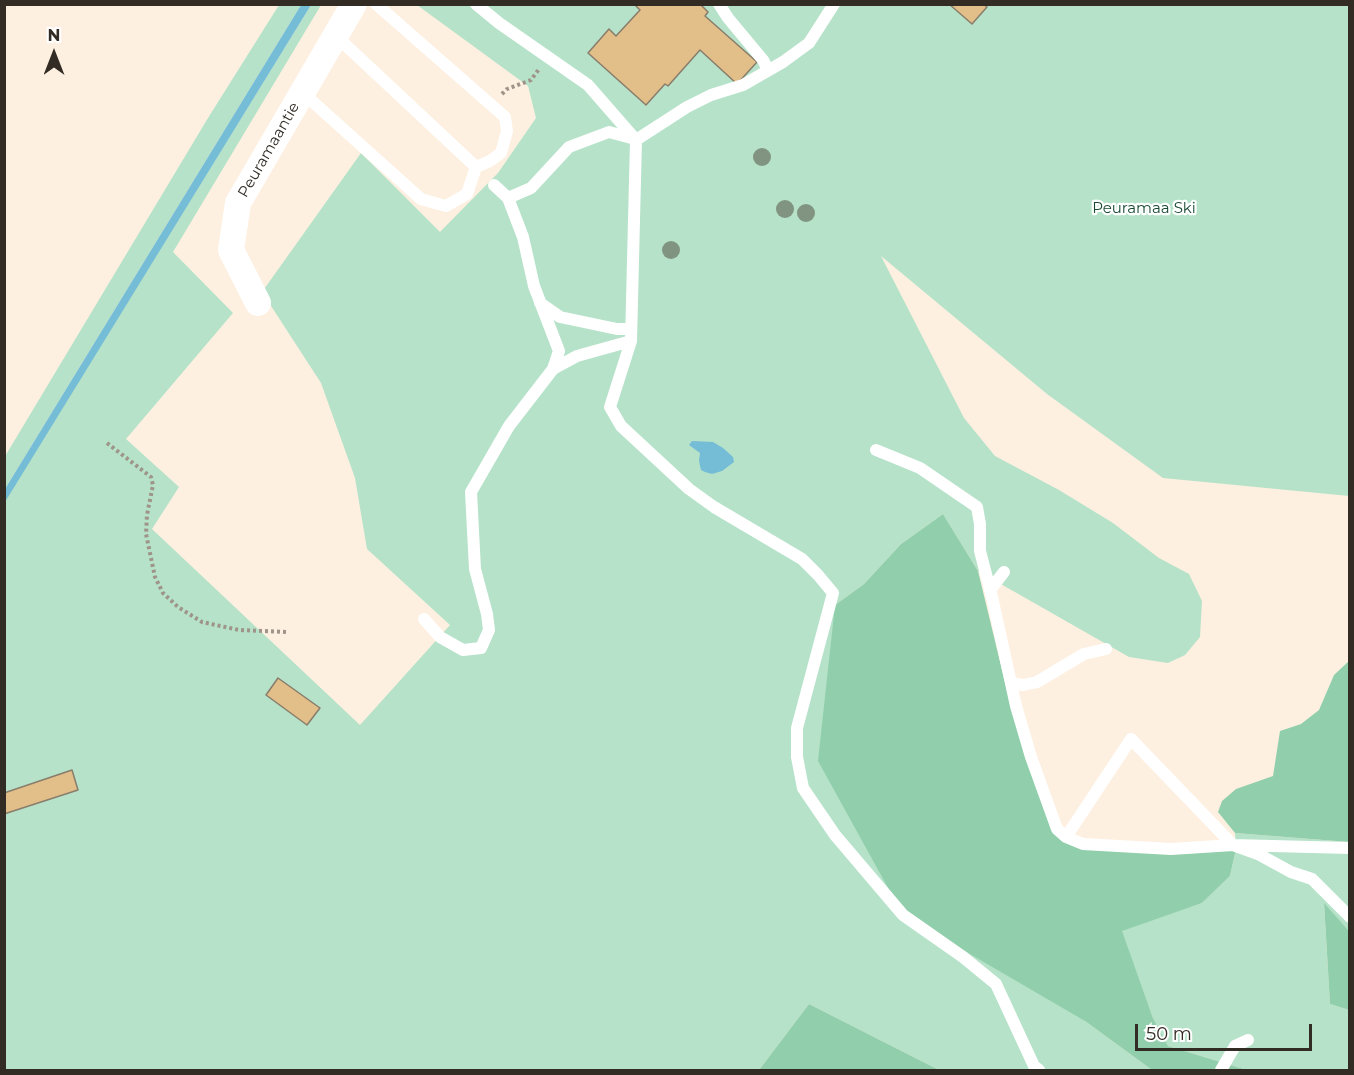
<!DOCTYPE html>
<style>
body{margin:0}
#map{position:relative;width:1354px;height:1075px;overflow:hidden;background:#fdf0e1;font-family:Montserrat,sans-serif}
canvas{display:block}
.frame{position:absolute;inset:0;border:6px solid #322c25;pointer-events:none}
.north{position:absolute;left:24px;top:24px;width:60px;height:60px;-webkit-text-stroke:4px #fff;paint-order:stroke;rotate:0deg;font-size:16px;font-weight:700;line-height:24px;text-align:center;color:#322c25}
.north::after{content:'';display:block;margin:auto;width:21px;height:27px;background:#322c25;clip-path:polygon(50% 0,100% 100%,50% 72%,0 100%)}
.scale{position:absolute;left:1135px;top:1024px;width:177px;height:27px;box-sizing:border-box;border:3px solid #322c25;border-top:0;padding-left:8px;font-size:18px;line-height:21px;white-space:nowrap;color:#322c25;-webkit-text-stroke:4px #fff;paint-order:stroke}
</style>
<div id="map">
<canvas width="1354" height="1075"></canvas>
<div class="frame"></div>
<div class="north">N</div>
<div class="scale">50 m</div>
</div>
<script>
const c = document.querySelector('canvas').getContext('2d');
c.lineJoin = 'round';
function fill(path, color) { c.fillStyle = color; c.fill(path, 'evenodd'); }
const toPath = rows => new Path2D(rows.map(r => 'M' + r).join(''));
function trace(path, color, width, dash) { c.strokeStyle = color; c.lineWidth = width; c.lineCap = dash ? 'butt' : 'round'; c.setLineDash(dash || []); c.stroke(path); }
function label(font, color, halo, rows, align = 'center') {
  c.font = font + ' Montserrat,sans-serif'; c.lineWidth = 4.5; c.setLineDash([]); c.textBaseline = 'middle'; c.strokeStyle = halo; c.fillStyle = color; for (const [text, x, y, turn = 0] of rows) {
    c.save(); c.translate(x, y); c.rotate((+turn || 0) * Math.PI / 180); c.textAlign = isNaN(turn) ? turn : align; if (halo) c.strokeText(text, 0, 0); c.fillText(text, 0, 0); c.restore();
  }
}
fill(toPath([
 [279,5,301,5,5,489,4,458,208,118],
 [311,5,321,5,173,252,233,313,126,439,179,487,152,529,360,725,450,625,367,549,355,478,321,383,262,292,361,153,440,232,498,173,536,118,528,86,417,5,1349,5,1349,496,1163,478,1047,394,881,256,964,418,995,456,1059,490,1113,523,1159,558,1189,574,1202,601,1200,637,1185,655,1168,663,1129,657,978,571,943,514,901,544,864,584,835,605,1085,1021,1152,1070,939,1070,809,1004,759,1070,5,1070,4,502],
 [1235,833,1349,842,1349,931,1324,904,1330,1004,1349,1010,1349,1070,1247,1070,1168,1046,1153,1018,1121,930,1202,903,1230,876,1236,849]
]), '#b5e2c8');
fill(toPath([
 [943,514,978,571,1011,707,1063,840,1236,849,1230,876,1202,903,1122,931,1153,1018,1168,1046,1247,1070,1152,1070,1085,1021,903,915,818,761,835,605,864,584,901,544],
 [1349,661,1349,842,1235,833,1218,812,1222,801,1236,789,1273,776,1280,731,1301,724,1319,710,1334,675],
 [1324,903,1349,931,1349,1010,1330,1004],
 [809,1004,939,1070,759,1070]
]), '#91cfac');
fill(toPath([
 [301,5,311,5,5,502,5,489],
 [692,441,713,442,723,448,733,457,734,462,722,471,712,474,705,472,701,470,699,461,700,453,689,445]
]), '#75bcd7');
const building = toPath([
 [634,4,700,4,708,12,705,16,757,62,737,84,700,50,668,86,665,84,646,105,588,53,609,29,616,36,640,10,634,4],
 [949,4,983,4,987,7,972,24,949,4],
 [278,678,320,708,307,725,266,695,278,678],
 [72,770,78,790,4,814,4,793,72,770]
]);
fill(building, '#e2be89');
trace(building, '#897d6b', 1.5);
trace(toPath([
 [502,94,507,89,531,80,539,69],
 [107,443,151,477,153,485,147,515,146,534,155,577,163,593,178,607,202,622,239,630,287,632]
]), '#9e9489', 4, [3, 3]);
trace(toPath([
 [376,4,505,117,507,131,501,153,490,161,476,167],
 [476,4,499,23,588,85,636,140,631,341,610,407,621,426,689,489,714,507,802,559,818,575,833,593,797,728,797,757,803,788,835,835,903,915,963,957,996,984,1034,1066,1039,1070],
 [719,4,728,18,763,60,768,70],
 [303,93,421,199,446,206,467,194,476,167,336,36],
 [636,140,687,107,711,95,743,85,783,62,809,43,834,4],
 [494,185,508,198],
 [540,303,560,317,617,329,631,329],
 [553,369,577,356,631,341],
 [876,450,920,468,977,507,980,524,980,551,992,597,1016,706,1031,757,1057,829,1066,837,1083,844,1171,849,1233,845,1258,854,1291,872,1312,879,1350,917],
 [990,590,1004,572],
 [424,619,440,637,463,650,481,648,489,630,487,614,475,569,471,492,509,426,553,369,559,351,534,286,523,237,508,198,531,188,569,147,609,132,635,139],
 [1011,683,1023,685,1037,682,1084,654,1106,649],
 [1066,837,1131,739,1233,845,1350,848],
 [1221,1070,1235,1046,1248,1040]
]), '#fff', 12);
trace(toPath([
 [258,303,231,250,238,203,354,4]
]), '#fff', 26);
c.fillStyle = '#809481';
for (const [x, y] of [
 [762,157],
 [785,209],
 [806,213],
 [671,250]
]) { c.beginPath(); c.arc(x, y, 9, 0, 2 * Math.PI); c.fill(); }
label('15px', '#322c25', '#fff', [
 ["Peuramaantie",269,150,-60]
]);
label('15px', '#194932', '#fff', [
 ["Peuramaa Ski",1144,209]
]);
</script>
